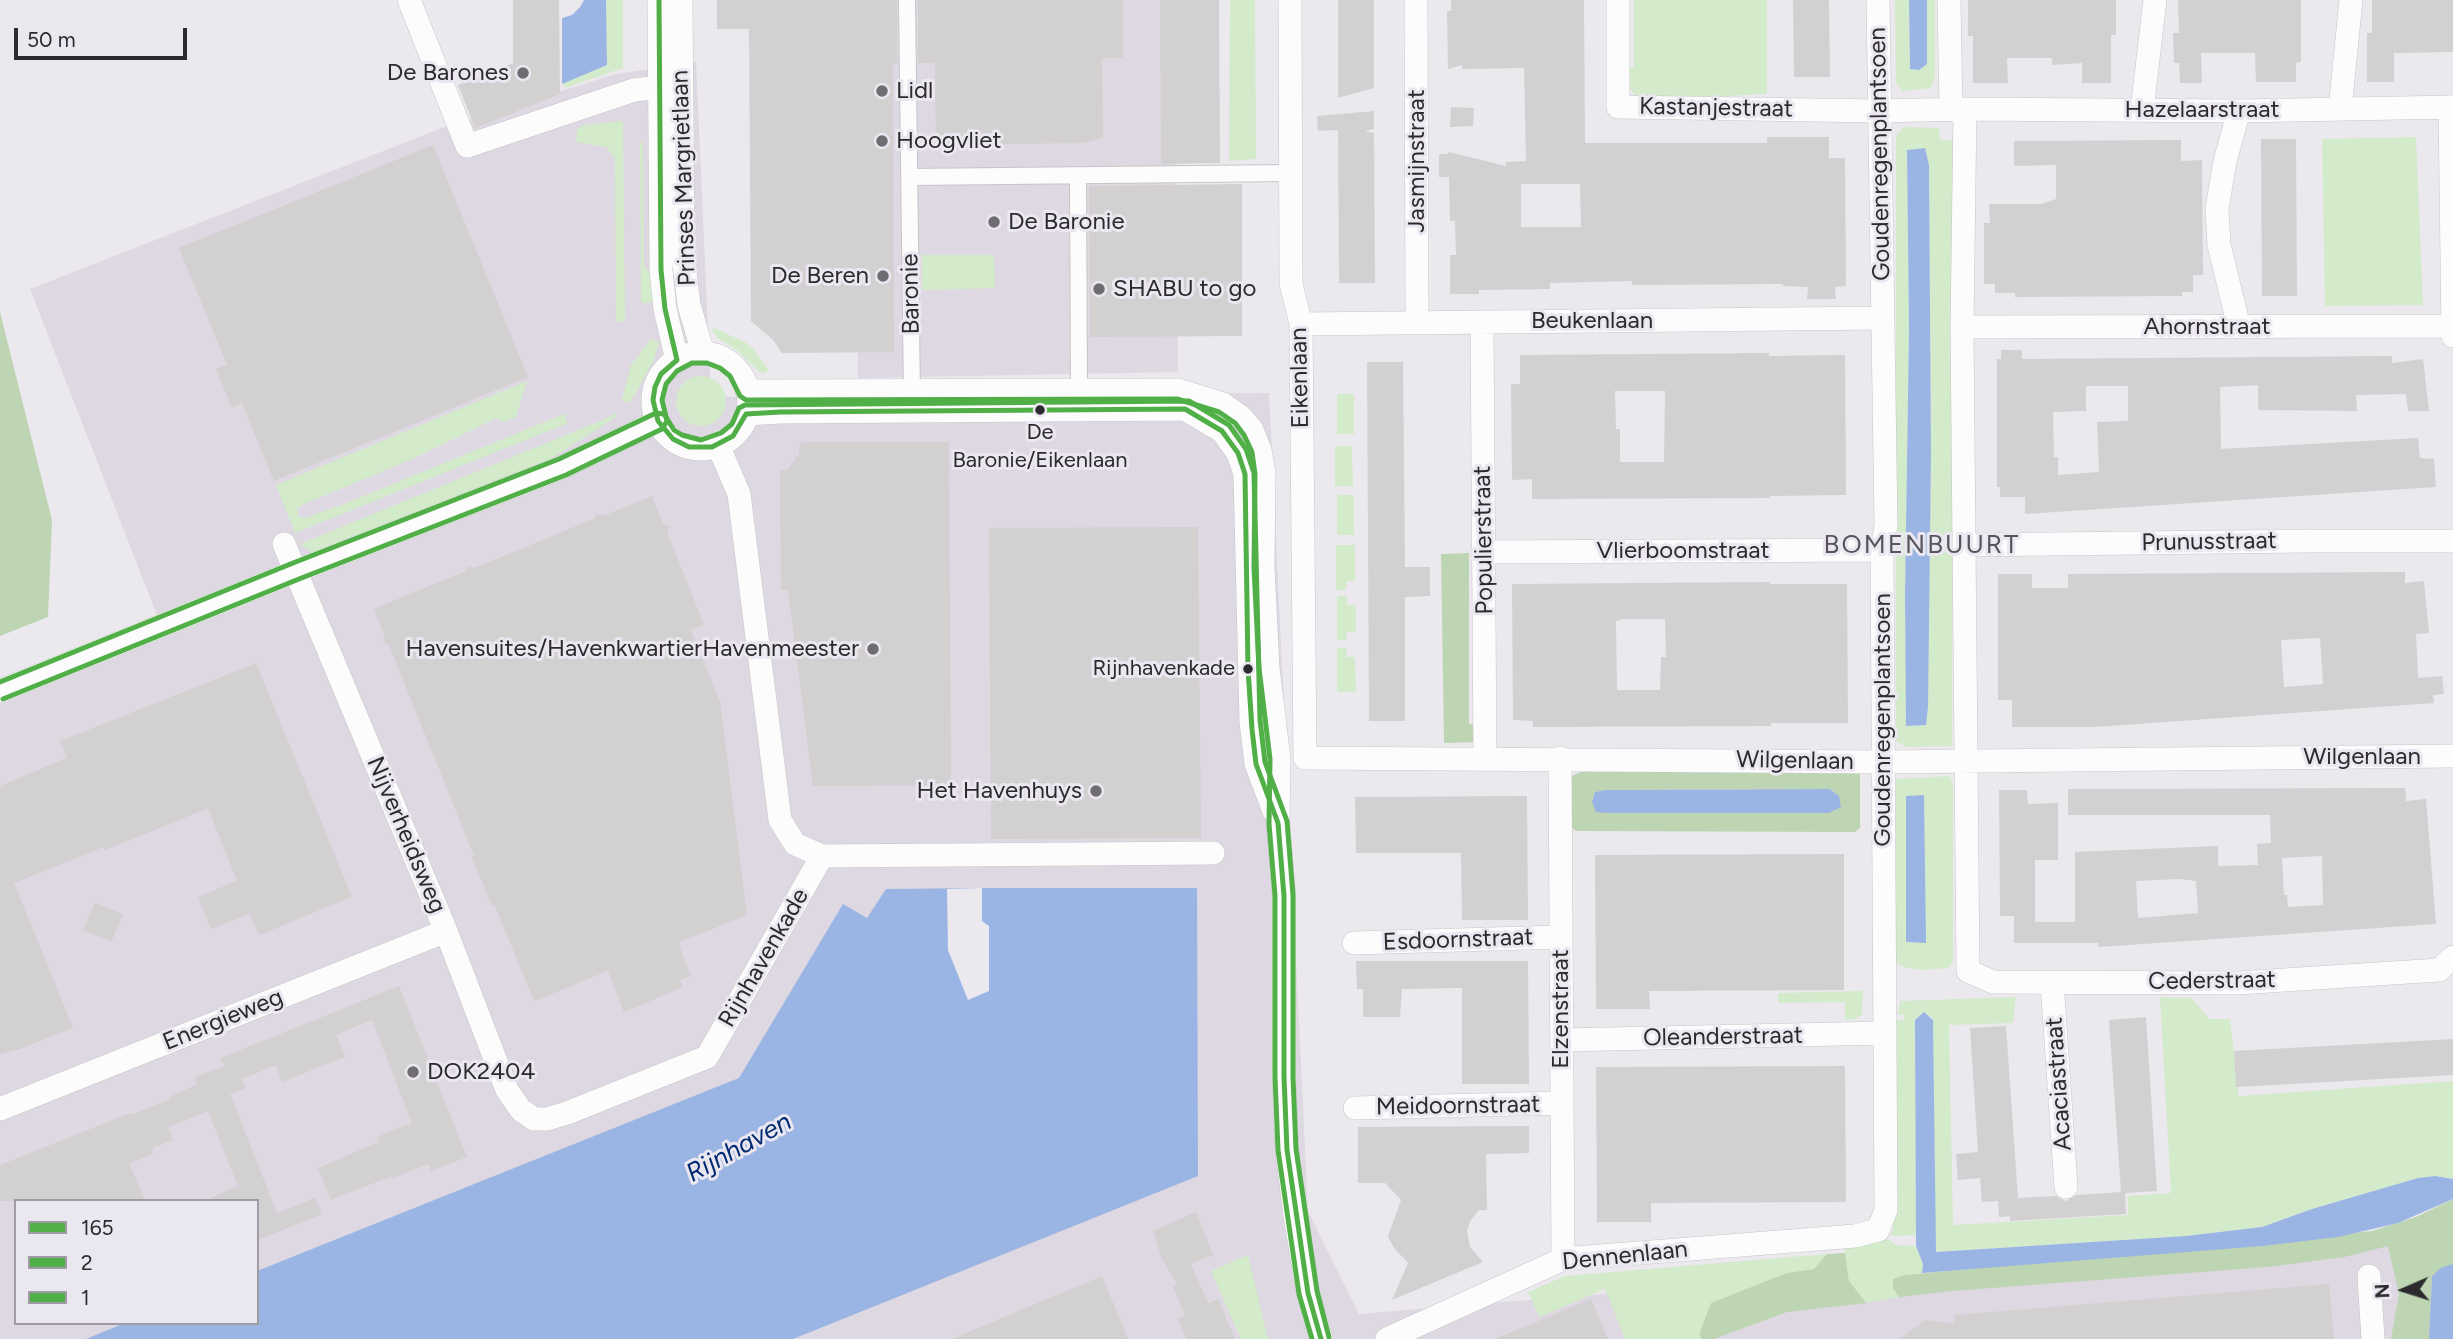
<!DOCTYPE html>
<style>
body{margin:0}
#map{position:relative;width:2453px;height:1339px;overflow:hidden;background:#ebe9ee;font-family:Figtree,sans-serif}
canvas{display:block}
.legend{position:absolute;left:14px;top:1199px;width:245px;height:126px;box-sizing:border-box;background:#ebe7f0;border:2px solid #9f9ba2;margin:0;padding:9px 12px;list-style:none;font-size:21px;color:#2c2a2d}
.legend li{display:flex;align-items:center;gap:14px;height:35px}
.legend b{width:35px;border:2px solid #9f9ba2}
.north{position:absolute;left:2369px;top:1255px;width:70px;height:70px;-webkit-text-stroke:5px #ebe7f0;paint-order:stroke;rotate:267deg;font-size:19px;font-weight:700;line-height:28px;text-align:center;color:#2c2a2d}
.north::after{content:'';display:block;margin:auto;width:24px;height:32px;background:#2c2a2d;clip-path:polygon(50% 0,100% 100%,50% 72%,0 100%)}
.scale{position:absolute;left:14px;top:28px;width:173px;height:32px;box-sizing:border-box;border:4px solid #2c2a2d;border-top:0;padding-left:9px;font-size:21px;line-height:24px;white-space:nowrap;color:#2c2a2d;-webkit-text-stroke:5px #ebe7f0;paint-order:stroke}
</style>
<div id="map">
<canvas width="2453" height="1339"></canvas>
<ul class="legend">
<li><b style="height:9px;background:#50af46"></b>165</li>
<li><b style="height:9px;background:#50af46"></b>2</li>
<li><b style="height:9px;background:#50af46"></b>1</li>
</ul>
<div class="north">N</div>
<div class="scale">50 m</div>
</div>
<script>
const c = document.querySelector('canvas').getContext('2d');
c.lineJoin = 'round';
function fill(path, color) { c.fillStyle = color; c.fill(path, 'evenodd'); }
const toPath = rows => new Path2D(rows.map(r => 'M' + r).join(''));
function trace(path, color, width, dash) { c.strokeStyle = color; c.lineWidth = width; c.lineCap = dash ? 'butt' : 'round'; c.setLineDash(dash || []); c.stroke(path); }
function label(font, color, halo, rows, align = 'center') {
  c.font = font + ' Figtree,sans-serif'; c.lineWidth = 6; c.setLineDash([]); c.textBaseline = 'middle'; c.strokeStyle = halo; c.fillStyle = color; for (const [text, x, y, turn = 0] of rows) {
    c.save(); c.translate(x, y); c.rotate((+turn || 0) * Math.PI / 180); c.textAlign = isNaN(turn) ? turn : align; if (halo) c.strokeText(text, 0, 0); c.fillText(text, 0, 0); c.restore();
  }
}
fill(toPath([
 [855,0,1176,0,1178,372,858,378],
 [696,62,711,397,1269,393,1308,1211,1359,1314,1760,1281,1869,1280,2453,1228,2453,1339,0,1339,0,691,160,623,30,289,442,128,616,74],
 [16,1201,257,1201,257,1323,16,1323]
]), '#ddd8e1');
fill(toPath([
 [606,0,623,0,623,68,565,88,562,84,607,65],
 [1230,0,1255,0,1256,159,1229,161],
 [1634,0,1767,0,1767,94,1645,100,1636,96,1627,86,1627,68,1634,67],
 [1895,0,1909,0,1910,69,1927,64,1927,0,1935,0,1935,76,1931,88,1903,91,1896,83],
 [623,121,625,322,616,321,615,158,606,147,576,142,577,130,583,125],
 [1903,127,1939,128,1940,140,1954,140,1952,746,1906,747,1896,741,1896,136],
 [1924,148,1929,165,1931,453,1926,725,1907,726,1905,594,1909,330,1907,150],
 [2416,137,2423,305,2325,306,2322,139],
 [640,142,643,143,644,266,651,274,656,302,641,303],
 [922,255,994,255,995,288,922,290],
 [714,328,745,342,754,350,769,370,763,374,756,369,738,351,719,339,712,331],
 [651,339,659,342,654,359,635,395,628,403,622,400,631,365],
 '676 401a25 25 0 1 1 50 0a25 25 0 1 1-50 0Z',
 [527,381,516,417,504,422,496,418,415,458,304,504,298,508,298,516,305,518,344,504,564,414,568,423,295,533,276,485],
 [1337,394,1354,394,1354,434,1337,434],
 [615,413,616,417,544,463,318,553,312,552,300,544,605,419],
 [1335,446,1352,446,1353,486,1335,486],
 [1337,495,1354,495,1354,535,1337,535],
 [1336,545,1355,545,1355,581,1346,581,1346,590,1336,590],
 [1337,596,1347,596,1347,605,1356,605,1356,633,1347,632,1346,640,1337,640],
 [1337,648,1346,648,1347,657,1355,657,1356,692,1337,692],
 [1950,776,1953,785,1953,963,1948,968,1922,970,1903,967,1895,962,1896,779],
 [1863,991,1862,1014,1856,1019,1845,1020,1845,1002,1778,1003,1778,993],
 [2016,997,2013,1023,1949,1025,1953,1225,2128,1215,2128,1196,2171,1193,2160,997,2192,998,2209,1019,2230,1019,2239,1096,2453,1081,2453,1179,2435,1176,2418,1178,2312,1209,2262,1227,2186,1236,1935,1252,1933,1020,1931,1016,1919,1015,1915,1020,1916,1235,1892,1236,1890,1234,1893,1231,1892,1021,1904,1020,1904,1015,1898,1015,1900,1001],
 [1886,1238,1896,1245,1916,1246,1923,1264,1922,1273,1905,1275,1893,1288,1899,1297,1866,1303,1849,1281,1844,1244,1879,1241],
 [1827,1254,1814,1269,1787,1273,1752,1288,1700,1332,1701,1339,1625,1339,1605,1289,1539,1317,1528,1292,1565,1276],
 [1248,1255,1268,1339,1241,1339,1211,1271]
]), '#d3eacb');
fill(toPath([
 [0,312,52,520,48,617,0,636],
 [1469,553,1469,724,1477,724,1477,742,1444,743,1441,554],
 [1581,772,1860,772,1860,828,1855,832,1576,831,1570,826,1569,777],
 [1830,789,1839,796,1595,792,1604,790],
 [2453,1199,2453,1264,2432,1276,2429,1339,2391,1339,2399,1294,2388,1246,2344,1257,2268,1267,1952,1291,1899,1297,1893,1288,1893,1279,1905,1275,2372,1231,2416,1217],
 [1845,1253,1849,1281,1866,1303,1787,1312,1714,1339,1701,1339,1700,1332,1711,1303,1787,1273,1814,1269,1827,1254]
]), '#bdd5b3');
fill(toPath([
 [584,0,606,0,607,65,562,84,562,18,572,15,580,7],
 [1909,0,1927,0,1927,64,1919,70,1910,69],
 [1925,148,1929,165,1931,453,1928,707,1926,725,1906,726,1905,594,1909,330,1907,150],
 [1830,789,1839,796,1841,807,1829,813,1607,813,1596,812,1592,802,1595,792,1604,790],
 [1924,795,1926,943,1906,942,1906,796],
 [982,888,1197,888,1198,1176,793,1339,86,1339,125,1323,257,1323,257,1271,739,1078,843,904,867,918,886,889],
 [1924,1012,1933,1020,1936,1252,2186,1236,2262,1227,2312,1209,2418,1178,2435,1176,2453,1179,2453,1199,2398,1223,2338,1237,2262,1246,1922,1273,1923,1264,1916,1246,1915,1020],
 [2453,1264,2453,1339,2429,1339,2432,1276,2441,1268]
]), '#9ab5e3');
fill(toPath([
 [982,888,982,921,989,926,989,991,968,1000,948,950,947,889]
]), '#ebe9ee');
fill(toPath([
 [513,0,559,0,560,94,475,128,458,85,513,63],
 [717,0,897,0,897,63,893,63,894,352,782,353,773,340,751,321,749,29,717,29],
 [918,0,1123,0,1123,58,1102,58,1103,138,1082,143,1004,144,978,141,979,143,936,144,935,63,918,63],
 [1160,0,1219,0,1220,163,1161,164],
 [1338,0,1374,0,1374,88,1338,98],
 [1451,0,1584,0,1585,143,1767,143,1767,137,1829,137,1829,158,1845,158,1846,286,1835,287,1836,299,1807,299,1808,287,1783,286,1783,284,1632,285,1632,281,1550,283,1550,289,1479,290,1479,294,1450,294,1450,255,1456,255,1455,221,1450,221,1449,177,1439,177,1439,154,1448,154,1449,152,1506,166,1506,162,1526,161,1524,68,1462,69,1462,65,1448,69,1447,11,1451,11],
 [1521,184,1580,184,1581,227,1521,227],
 [1793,0,1829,0,1830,77,1794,77],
 [1968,0,2116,0,2116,35,2111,35,2111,83,2082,83,2082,63,2052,65,2052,58,2007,58,2008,83,1973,83,1973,36,1968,36],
 [2178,0,2301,0,2301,62,2296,63,2296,82,2256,82,2255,53,2201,53,2202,83,2180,83,2179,63,2174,63,2173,33,2179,33],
 [2372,0,2453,0,2453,52,2394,53,2394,82,2367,82,2367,33,2372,33],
 [1451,107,1474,108,1473,126,1450,127],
 [1374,111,1374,129,1365,131,1374,133,1375,283,1339,283,1338,130,1318,131,1317,116],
 [2261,139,2296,139,2297,296,2262,296],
 [2181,140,2181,161,2202,160,2203,275,2193,275,2193,292,2182,292,2182,296,2015,297,2015,293,1995,293,1995,284,1984,284,1984,223,1990,223,1989,204,2042,204,2056,199,2056,165,2014,166,2014,141],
 [433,145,528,377,274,481,242,403,232,408,216,369,227,365,179,248],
 [1242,184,1242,336,1090,337,1089,186],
 [2001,350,2022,350,2022,359,2392,356,2392,363,2423,359,2429,411,2408,411,2406,394,2356,395,2357,411,2258,410,2258,385,2220,387,2221,449,2418,438,2420,458,2434,459,2436,487,2025,514,2025,497,2000,497,2000,487,1997,487,1997,359,2001,359],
 [2086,386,2128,386,2128,421,2097,422,2099,472,2058,475,2058,457,2054,457,2053,412,2086,411],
 [1769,353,1769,356,1845,355,1846,495,1770,496,1770,498,1532,499,1532,479,1512,480,1511,384,1520,384,1520,355],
 [1615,391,1665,391,1664,462,1620,462,1620,429,1616,429],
 [1367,362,1403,362,1405,567,1430,567,1430,596,1405,597,1405,721,1369,721],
 [803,442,949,442,951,785,813,786,788,590,781,590,780,470,787,470,793,462,795,462,796,456,799,456,800,443],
 [652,496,663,524,669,526,667,532,704,625,691,630,720,702,747,915,678,943,691,976,680,980,683,987,624,1012,608,971,534,1001,495,906,492,906,472,857,474,856,389,645,383,642,385,637,374,609,466,571,468,566,474,568,594,519,597,514,603,516],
 [1198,527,1201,838,991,839,989,528],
 [2405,572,2405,583,2424,581,2429,633,2416,634,2418,678,2442,676,2444,694,2433,695,2434,703,2095,727,2012,727,2012,700,1998,700,1998,574,2032,574,2032,588,2068,588,2068,574],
 [2320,638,2323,684,2284,687,2281,640],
 [1770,582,1770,584,1847,584,1848,723,1771,723,1771,726,1533,727,1533,721,1513,720,1512,584],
 [1623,619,1665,619,1666,657,1661,657,1660,690,1617,690,1616,621],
 [256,663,352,897,259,935,250,914,211,929,198,897,237,881,208,808,105,850,103,847,14,883,73,1028,20,1049,0,1054,0,786,67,758,60,741],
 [2405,788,2406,801,2426,799,2436,924,2099,947,2098,943,2014,943,2014,916,2000,916,1999,790,2027,790,2028,804,2058,803,2058,860,2035,860,2035,922,2075,922,2075,852,2218,846,2218,866,2258,865,2257,844,2271,843,2270,815,2068,815,2068,789],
 [2322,856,2323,905,2288,907,2287,895,2284,895,2282,858],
 [2179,879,2196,881,2198,913,2138,918,2136,881],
 [1527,796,1528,920,1462,920,1461,853,1356,853,1355,797],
 [1844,854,1844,990,1649,991,1650,1009,1596,1009,1595,855],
 [95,903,123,914,111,942,83,930],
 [1356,961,1528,961,1529,1084,1462,1084,1462,988,1402,989,1400,1017,1363,1017,1363,989,1357,989],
 [399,986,467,1157,431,1171,429,1164,393,1178,392,1176,331,1200,318,1168,379,1142,377,1137,412,1123,372,1020,336,1035,345,1057,282,1082,276,1065,242,1079,245,1088,230,1094,277,1213,315,1198,322,1214,257,1240,257,1201,204,1201,238,1186,208,1111,168,1127,173,1140,154,1147,151,1155,129,1163,145,1201,0,1201,0,1165,130,1113,131,1115,171,1099,170,1097,197,1084,195,1077,224,1066,220,1058],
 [2146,1017,2157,1191,2125,1193,2126,1214,2010,1221,2010,1216,1999,1217,1998,1201,1982,1202,1980,1178,1958,1180,1956,1154,1978,1152,1970,1028,2006,1026,2018,1198,2056,1196,2066,1201,2077,1195,2121,1192,2109,1020],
 [2453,1039,2453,1075,2236,1087,2234,1051],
 [1845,1066,1846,1202,1651,1203,1651,1222,1597,1222,1596,1067],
 [1529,1126,1529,1153,1486,1154,1487,1210,1479,1210,1470,1221,1467,1231,1470,1247,1483,1262,1392,1300,1408,1263,1394,1248,1388,1236,1401,1200,1385,1183,1358,1183,1358,1127],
 [1196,1212,1213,1255,1191,1264,1208,1303,1218,1299,1235,1339,1187,1339,1178,1319,1185,1316,1173,1286,1177,1284,1161,1257,1153,1231],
 [1102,1276,1128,1339,952,1339],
 [2329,1284,2334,1339,1900,1339,1925,1320,1955,1324,1955,1315],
 [1591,1299,1608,1339,1495,1339]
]), '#d2d0d0');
const pedestrian = toPath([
 [907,0,912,399],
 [1078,176,1079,390],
 [910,177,1291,173]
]);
const minor = toPath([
 [409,0,467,146,634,90,660,87],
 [659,0,661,270,665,309,677,360],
 [681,0,683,255,689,305,703,353],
 [1290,0,1291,284,1301,324,1305,758,1883,762,2453,756],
 [1416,0,1417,322],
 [1618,0,1618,107,1879,111,1965,109,2239,111,2453,107],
 [1949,0,1951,110],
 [2450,107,2453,336],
 [1965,109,1962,327,1968,971,1993,982,2238,983,2439,970,2453,957],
 [2340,109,2351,0],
 [2142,110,2155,0],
 [2239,111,2225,161,2217,209,2219,245,2239,327],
 [1482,322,1485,758],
 [1301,324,1882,318],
 [1962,327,2452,326],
 '653 401a48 48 0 1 1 96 0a48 48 0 1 1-96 0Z',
 [747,391,1178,390,1223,404,1241,417,1252,430,1260,450,1264,473,1263,568,1268,668,1279,759,1278,823,1284,896,1284,1077,1287,1150,1295,1216,1308,1293,1321,1339],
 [746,414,780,412,1185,409,1222,431,1238,453,1245,474,1251,721,1256,764,1274,811],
 [718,445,739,494,780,820,795,844,822,856],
 [284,544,446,931,507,1090,521,1110,534,1119,547,1119,567,1113,707,1057,822,856,1213,853],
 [1965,545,2306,541,2453,541],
 [1484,552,1882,550],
 [0,691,296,571,563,467,658,421],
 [1560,758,1563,1259],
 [1354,943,1561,937],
 [2052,982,2066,1187],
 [1562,1040,1885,1033],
 [1355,1108,1562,1103],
 [0,1109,446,931],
 [2369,1276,2373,1339],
 [1387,1339,1563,1259,1855,1236,1878,1230,1886,1210,1882,550,1886,525,1878,0]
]);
trace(pedestrian, '#c6c5c9', 18);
trace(minor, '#c6c5c9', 24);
trace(pedestrian, '#fcfcfc', 16);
trace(minor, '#fcfcfc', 23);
trace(toPath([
 [659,0,661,270,665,309,677,360,661,374,655,387,653,400,658,421,673,439,689,447,712,447,733,436,746,414,780,412,1185,409,1222,431,1238,453,1245,474,1248,669,1252,729,1256,764,1278,823,1284,896,1284,1077,1287,1150,1308,1293,1321,1339]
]), '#50af46', 5);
trace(toPath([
 [3,699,299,579,566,475,662,429,667,421,662,400,666,384,677,371,692,363,707,363,720,368,730,376,740,396,746,400,1177,399,1219,412,1235,423,1244,435,1252,452,1255,474,1254,568,1259,668,1270,759,1269,824,1275,896,1275,1077,1278,1150,1299,1294,1312,1339]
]), '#50af46', 5);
trace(toPath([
 [0,682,293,563,559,459,656,413,664,414,674,430,682,435,701,440,721,433,732,424,739,408,745,405,1189,401,1229,425,1246,449,1254,473,1260,720,1265,762,1287,821,1293,895,1293,1077,1296,1149,1317,1291,1329,1337]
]), '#50af46', 5);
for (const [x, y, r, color] of [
 [523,73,7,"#6f6d71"],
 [882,91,7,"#6f6d71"],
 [882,141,7,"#6f6d71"],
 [994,222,7,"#6f6d71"],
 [883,276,7,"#6f6d71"],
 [1099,289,7,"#6f6d71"],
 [1040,410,6,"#2c2a2d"],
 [873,649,7,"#6f6d71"],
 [1248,669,6,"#2c2a2d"],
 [1096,791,7,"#6f6d71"],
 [413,1072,7,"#6f6d71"]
]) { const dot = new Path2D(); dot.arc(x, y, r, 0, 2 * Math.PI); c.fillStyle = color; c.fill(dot); trace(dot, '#ebe7f0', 2.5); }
label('22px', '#2c2a2d', '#ebe7f0', [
 ["De",1040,433],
 ["Baronie/Eikenlaan",1040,461],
 ["Rijnhavenkade",1235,669,"right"]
]);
label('24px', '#2c2a2d', '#ebe7f0', [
 ["De Barones",509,73,"right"],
 ["Lidl",896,91],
 ["Hoogvliet",896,141],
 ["De Baronie",1008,222],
 ["De Beren",869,276,"right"],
 ["SHABU to go",1113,289],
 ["Havensuites/HavenkwartierHavenmeester",859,649,"right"],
 ["Het Havenhuys",1082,791,"right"],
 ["DOK2404",427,1072]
], 'left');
label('24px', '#2c2a2d', '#ebe7f0', [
 ["Kastanjestraat",1716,108,1],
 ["Hazelaarstraat",2202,110],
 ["Goudenregenplantsoen",1880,154,-91],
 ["Jasmijnstraat",1417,161,-90],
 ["Prinses Margrietlaan",684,178,-92],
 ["Baronie",911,294,-91],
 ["Beukenlaan",1592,321],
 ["Ahornstraat",2207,327],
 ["Eikenlaan",1300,378,-91],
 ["Populierstraat",1484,540,-91],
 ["Prunusstraat",2209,542,-1],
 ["Vlierboomstraat",1683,551],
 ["Goudenregenplantsoen",1883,720,-90],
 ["Wilgenlaan",2362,757],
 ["Wilgenlaan",1795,761,1],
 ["Nijverheidsweg",406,835,67],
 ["Esdoornstraat",1458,940,-2],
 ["Rijnhavenkade",764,958,-60],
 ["Cederstraat",2212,981,-1],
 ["Elzenstraat",1561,1009,-90],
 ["Energieweg",223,1020,-22],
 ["Oleanderstraat",1723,1037,-1],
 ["Acaciastraat",2059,1084,-94],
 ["Meidoornstraat",1458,1106,-1],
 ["Dennenlaan",1625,1256,-6]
]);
c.letterSpacing = '2px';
label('26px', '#57545b', '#ebe7f0', [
 ["BOMENBUURT",1922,545]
]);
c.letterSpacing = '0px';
label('italic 26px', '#002b73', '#ebe7f0', [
 ["Rijnhaven",739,1148,-29]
]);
</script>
